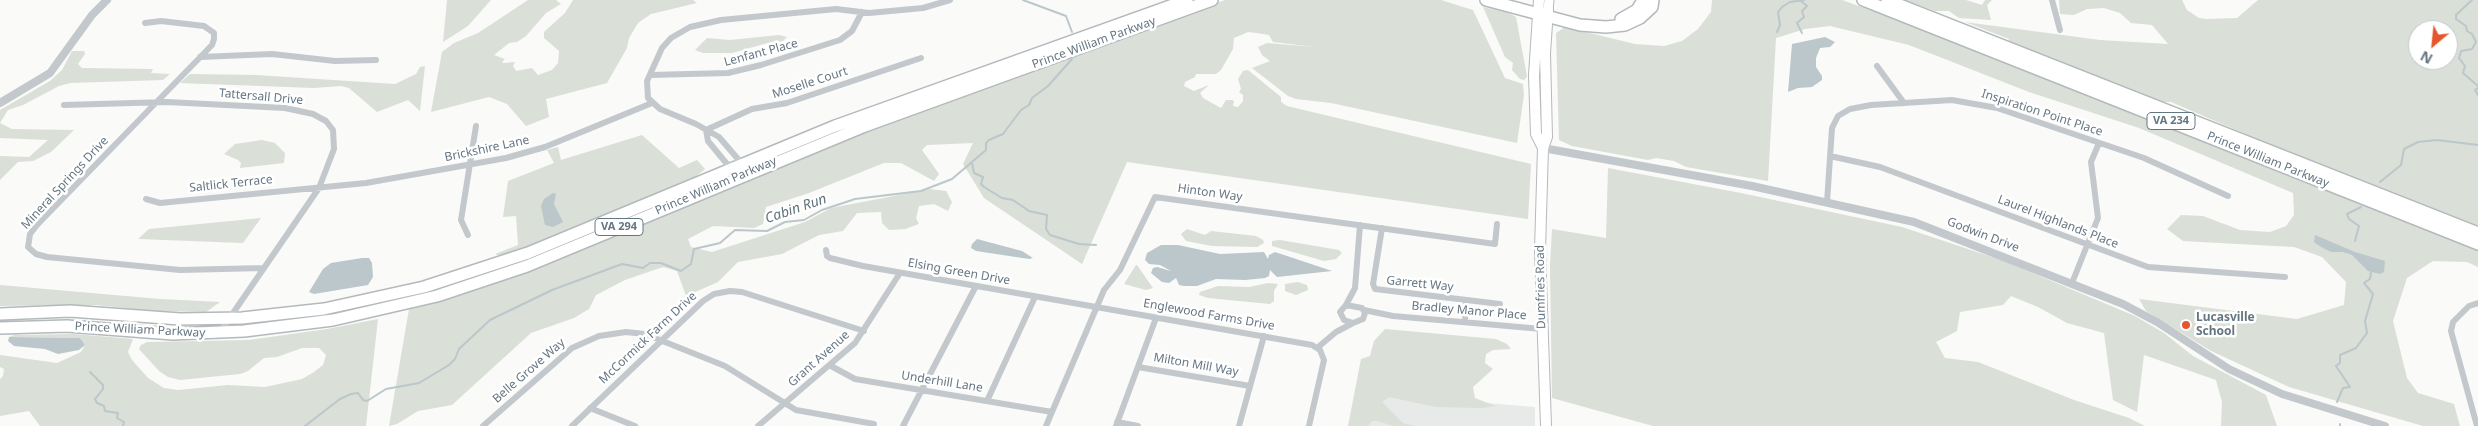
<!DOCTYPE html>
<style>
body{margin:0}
#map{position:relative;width:2478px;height:426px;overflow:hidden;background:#fafaf8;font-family:"Noto Sans",sans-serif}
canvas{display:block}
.north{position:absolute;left:2408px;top:20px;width:50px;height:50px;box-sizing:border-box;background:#fff;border:1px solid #c1c8cd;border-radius:50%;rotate:208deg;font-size:14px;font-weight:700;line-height:20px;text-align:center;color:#657683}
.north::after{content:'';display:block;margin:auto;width:18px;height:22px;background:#e4572e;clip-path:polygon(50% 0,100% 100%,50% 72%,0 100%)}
</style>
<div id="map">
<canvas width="2478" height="426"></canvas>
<div class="north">N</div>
</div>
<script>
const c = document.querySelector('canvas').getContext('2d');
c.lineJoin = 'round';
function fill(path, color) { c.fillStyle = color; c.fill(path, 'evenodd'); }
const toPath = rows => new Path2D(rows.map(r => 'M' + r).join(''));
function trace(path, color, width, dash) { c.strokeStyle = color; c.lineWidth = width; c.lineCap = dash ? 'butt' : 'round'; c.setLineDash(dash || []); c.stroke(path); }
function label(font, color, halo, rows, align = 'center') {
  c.font = font + ' "Noto Sans",sans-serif'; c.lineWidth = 5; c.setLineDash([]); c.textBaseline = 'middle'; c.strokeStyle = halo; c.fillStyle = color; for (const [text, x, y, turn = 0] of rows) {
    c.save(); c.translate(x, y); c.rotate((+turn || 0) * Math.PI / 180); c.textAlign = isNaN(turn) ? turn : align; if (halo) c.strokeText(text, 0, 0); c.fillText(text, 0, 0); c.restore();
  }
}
fill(toPath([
 [1365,393,1535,407,1535,426,1360,426]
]), '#e8e9e9');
fill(toPath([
 [447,0,491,0,468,26,443,42],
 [528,0,556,0,561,4,546,13,526,36,517,42,509,43,494,55,505,59,502,62,504,63,515,62,513,66,516,71,532,68,538,75,552,70,558,63,559,51,544,38,544,32,565,13,573,0,693,0,697,3,651,14,638,23,629,38,627,48,607,83,546,99,549,117,526,126,507,104,489,97,431,112,442,52,454,43,478,33],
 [1225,0,1441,0,1473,10,1505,78,1523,84,1524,95,1517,143,1331,103,1296,99,1288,96,1252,68,1270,61,1262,55,1258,47,1267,43,1315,47,1273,42,1269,35,1257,33,1248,32,1234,38,1233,49,1221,70,1216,74,1196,74,1195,77,1185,82,1184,86,1194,91,1209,85,1200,93,1203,98,1221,108,1226,100,1232,100,1234,101,1233,106,1238,107,1243,101,1243,95,1239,92,1241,89,1238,79,1243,71,1248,70,1281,97,1281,102,1287,106,1531,164,1528,219,1127,162,1082,264,984,198,963,164,973,143,927,145,922,150,939,174,934,181,901,163,884,163,809,193,766,207,763,224,754,228,713,226,688,239,691,247,712,252,805,222,831,208,930,189,946,191,952,202,948,211,934,204,919,206,916,218,919,224,905,229,889,230,882,223,881,212,857,213,843,231,819,235,782,254,738,262,718,282,686,296,677,271,663,267,625,280,596,295,589,309,574,318,531,333,452,405,418,411,397,424,389,426,409,309,514,275,844,138],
 [1712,0,1842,0,1908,24,2478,249,2478,267,2467,262,2433,261,2407,278,2393,321,2407,378,2418,393,2454,404,2460,426,2423,426,2289,387,2211,351,2146,311,2139,299,2297,319,2344,305,2346,282,2322,257,2294,247,2183,241,2167,229,2181,215,2203,216,2240,230,2270,232,2286,226,2294,215,2293,193,2139,128,2029,92,1909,45,1830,26,1805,29,1776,38,1768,181,1686,167,1674,161,1656,158,1648,160,1572,146,1559,140,1556,33,1565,27,1635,44,1664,46,1682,41,1698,29,1711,12],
 [1905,0,1966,0,1982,5,1985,0,1992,0,1987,5,1991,20,1959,18,1949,11,1935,11],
 [2059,0,2182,0,2187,10,2199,18,2206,19,2237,18,2258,0,2478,0,2478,228,2294,155,2171,102,2163,102,2008,42,2009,39,1965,22,2100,40,2168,44,2152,25,2131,23,2120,13,2104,8,2087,9,2074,15,2060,14],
 [2418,30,2448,30,2448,60,2418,60],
 [1483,7,1509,13,1516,17,1526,71,1527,77,1524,80,1520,79,1512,70,1513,63,1505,57],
 [779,35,787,37,783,41,771,42,732,53,703,53,695,50,707,38,730,40],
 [72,51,84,51,85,54,78,64,82,68,153,69,151,73,170,74,163,80,70,83,59,86,23,105,8,110,0,123,12,129,74,130,51,152,33,161,18,162,0,180,0,156,29,157,48,140,0,138,0,110,50,81,62,70],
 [425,66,420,111,408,100,377,112,349,88,341,86,314,88,180,83,190,74,256,75,395,84,416,74,420,67],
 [642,135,679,168,697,160,705,169,694,178,555,236,502,257,495,254,518,245,516,216,503,217,508,181,554,163,547,150,558,147,561,160],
 [262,140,275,143,285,153,284,163,240,168,241,163,238,160,224,154,235,144],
 [1608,168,1741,193,1902,227,2004,261,2135,316,2164,333,2193,356,2266,395,2277,426,2221,426,2222,402,2216,380,2144,355,2137,412,2113,400,2104,333,2067,323,2038,307,2011,296,2003,305,1960,312,1957,331,1936,342,1945,358,1978,362,2074,400,2129,418,2145,426,1653,426,1552,398,1550,265,1552,229,1606,238],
 [261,218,243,243,138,239,149,229],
 [1187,229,1205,235,1211,231,1256,236,1263,240,1264,243,1257,247,1212,246,1186,241,1181,234],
 [1280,240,1339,250,1342,253,1336,259,1324,261,1272,246,1272,241],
 [1136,265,1137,265,1153,288,1146,290,1124,284],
 [1298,282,1307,285,1308,290,1296,295,1285,291,1285,284],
 [1268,283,1278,284,1274,291,1274,301,1270,304,1208,298,1199,295,1200,292,1218,286,1249,287],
 [0,285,160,299,220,302,206,312,153,311,96,305,0,306],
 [378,319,366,426,40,426,29,411,0,416,0,379,3,376,4,369,0,367,0,355,57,363,81,352,85,345,80,338,9,337,14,335,74,334,133,339,128,352,132,360,148,378,164,388,178,390,228,385,265,387,302,379,314,372,323,365,326,355,319,348,302,348,277,357,264,358,248,371,240,374,180,380,168,377,159,371,139,349,141,345,147,342,249,340,327,329],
 [1385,329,1496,339,1507,344,1511,349,1493,350,1486,354,1485,363,1493,369,1473,387,1475,398,1496,406,1483,408,1436,407,1389,397,1382,402,1403,423,1415,426,1393,426,1378,421,1372,421,1368,426,1348,426,1361,359,1370,356,1374,341]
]), '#dadfd7');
fill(toPath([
 [1825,37,1835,42,1830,47,1820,48,1816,58,1816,67,1822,76,1822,80,1812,87,1798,88,1788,92,1792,44],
 [553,193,556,194,554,204,563,222,553,227,545,225,541,206,544,199],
 [2315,235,2355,252,2385,261,2384,272,2380,274,2368,271,2352,255,2343,252,2331,252,2321,247,2314,242],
 [977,239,1022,251,1033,258,1029,259,976,251,971,248,972,244],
 [1161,245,1178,245,1220,254,1264,252,1268,259,1269,255,1275,252,1332,271,1277,277,1270,270,1269,276,1265,278,1245,280,1216,279,1197,286,1184,286,1179,285,1176,278,1169,283,1162,282,1151,273,1153,268,1157,267,1171,271,1160,265,1149,264,1145,260,1147,253],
 [362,258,369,258,372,263,373,277,368,285,314,294,309,292,323,269,331,263],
 [9,337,80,338,85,345,79,350,58,354,45,349,14,346,8,341]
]), '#bbc7cb');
trace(toPath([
 [1023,0,1066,16,1072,32],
 [2472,0,2456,15,2456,19,2466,26,2467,31,2472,34,2476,42,2472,49,2461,51,2459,58,2465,66,2463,73,2478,86],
 [1802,2,1807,6,1802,11,1804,17,1797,23,1802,33],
 [1777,32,1780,25,1778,12,1782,7,1790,2,1804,0],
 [2478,88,2475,90,2478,95],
 [972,163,974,173,983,177,981,184,984,187,1002,198,1013,200,1029,211,1047,215,1046,229,1050,235,1079,244,1096,245],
 [2380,182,2401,165,2404,149,2418,142,2437,140,2478,145],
 [2355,241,2359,226,2349,219,2347,214,2361,207],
 [90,372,103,385,103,389,95,399,97,403,104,406,105,411,118,413,117,418,124,422,123,426],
 [2337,402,2343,388,2350,387,2336,366,2340,363,2340,355,2356,348,2367,333,2365,321,2373,294,2364,283,2370,279,2371,272],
 [2340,424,2340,426],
 [305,426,340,399,351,394,358,393,363,400,367,401,386,389,419,383,449,365,455,359,459,349,490,320,552,290,622,264,643,268,650,263,661,263,681,271,691,264,694,249,720,243,735,230,767,231,785,222,804,220,822,210,855,199,921,191,952,179,986,150,986,143,989,140,1003,134,1021,110,1029,105,1032,98,1048,86,1072,59]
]), '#bbc7cb', 2);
const secondary = toPath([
 [1548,10,1549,0]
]);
const primary = toPath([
 [1539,0,1534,75,1536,134,1543,148],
 [1546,426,1540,250,1543,148,1547,137,1545,53,1548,10]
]);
const trunk = toPath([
 [1486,0,1580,25,1606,27,1625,25,1640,18,1652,7,1653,0],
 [1863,0,2478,244],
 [1887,0,2478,233],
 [1621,19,1637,10,1643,0],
 [0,314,70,311,180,319,242,318,324,309,424,287,528,253,835,126,1187,0],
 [0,328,67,326,173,334,244,331,333,320,437,296,527,266,865,126,1212,0]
]);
trace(secondary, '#b3babf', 11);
trace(primary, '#b5babe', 12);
trace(trunk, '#b4b9bd', 14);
trace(toPath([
 [2052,0,2060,30],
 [145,23,161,21,204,26,214,33,214,39,212,45,37,225,30,234,28,247,36,254,47,257,180,270,264,268],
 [200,57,272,54,335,61,376,60],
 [1877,66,1904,103],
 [650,75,728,73,761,65,840,40,852,31,862,12],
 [64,105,167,102,285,108,313,114,326,121,333,130,334,149,319,188,220,332],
 [706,130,752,109,787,103,921,58],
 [706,130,708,141,727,164,735,166],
 [1830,156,1880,167,2148,267,2285,277],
 [735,166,738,159,719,137,696,124,660,109,648,98,647,81,662,48,671,38,690,27,721,20,836,9,869,13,923,8,950,0],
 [146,199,160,203,366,183,506,158,545,147,652,103],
 [1827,202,1832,128,1838,116,1850,109,1871,105,1952,100,1997,108,2144,158,2228,196],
 [1382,228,1373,284,1375,289,1500,304],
 [468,235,461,220,476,126],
 [826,250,827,256,830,258,863,266,1312,345,1320,350,1324,360,1309,426],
 [2072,283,2098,218,2091,162,2099,143],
 [1346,305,1355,288,1360,225],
 [1346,305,1362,308,1365,313,1363,319,1353,323,1344,320,1340,312,1346,305],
 [1364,310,1393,316,1542,329],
 [1465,321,1466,300],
 [1317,348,1336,332,1353,323],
 [831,366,855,379,1052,412],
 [1138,367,1250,386],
 [987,401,1035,297],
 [590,408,635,426],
 [1117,422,1138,426],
 [483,426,572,348,599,336,626,332,645,334,725,366,796,410,874,424],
 [572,426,703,301,714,294,730,291,742,292,864,331],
 [758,426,855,343,900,273],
 [903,426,976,286],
 [1046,426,1104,290,1120,270,1155,197,1495,244,1497,224],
 [1116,426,1156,318],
 [1239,426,1264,336],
 [2477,426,2451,331,2453,322,2469,306,2478,303]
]), '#c3c8cc', 6);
trace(toPath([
 [0,103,50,73,92,15,107,0],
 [1543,148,1752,186,1914,222,2123,304,2157,322,2229,369,2282,394,2385,426]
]), '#c3c8cc', 8);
trace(secondary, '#fff', 9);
trace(primary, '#fff', 10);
trace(trunk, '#fff', 11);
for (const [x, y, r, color] of [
 [2186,325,5,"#e4572e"]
]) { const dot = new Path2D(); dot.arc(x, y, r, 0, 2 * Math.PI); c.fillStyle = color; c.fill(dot); trace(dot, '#fff', 2); }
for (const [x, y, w] of [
 [2171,121,48],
 [619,227,48]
]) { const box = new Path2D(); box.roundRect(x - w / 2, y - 8.5, w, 17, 4); c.fillStyle = '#fff'; c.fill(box); trace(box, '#657683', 1); }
label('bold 11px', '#657683', null, [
 ["VA 234",2171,121],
 ["VA 294",619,227]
]);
label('12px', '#657683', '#fff', [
 ["Prince William Parkway",1094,43,-20],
 ["Lenfant Place",761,53,-15],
 ["Moselle Court",810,83,-18],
 ["Tattersall Drive",261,97,5],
 ["Inspiration Point Place",2042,113,18],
 ["Brickshire Lane",487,149,-12],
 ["Prince William Parkway",2268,160,22],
 ["Mineral Springs Drive",65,183,-47],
 ["Saltlick Terrace",231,184,-6],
 ["Prince William Parkway",716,186,-23],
 ["Hinton Way",1210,193,8],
 ["Laurel Highlands Place",2058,222,21],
 ["Godwin Drive",1983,235,21],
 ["Elsing Green Drive",959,272,10],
 ["Garrett Way",1420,284,6],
 ["Dumfries Road",1541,287,-91],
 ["Bradley Manor Place",1469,311,5],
 ["Englewood Farms Drive",1209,315,10],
 ["Prince William Parkway",140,330,3],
 ["McCormick Farm Drive",648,338,-43],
 ["Grant Avenue",819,359,-42],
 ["Milton Mill Way",1196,365,10],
 ["Belle Grove Way",529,371,-41],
 ["Underhill Lane",942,382,9]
]);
label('bold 12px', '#657683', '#fff', [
 ["Lucasville",2196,318],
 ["School",2196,332]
], 'left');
label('italic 14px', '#60757c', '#fff', [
 ["Cabin Run",796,209,-19]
]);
</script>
